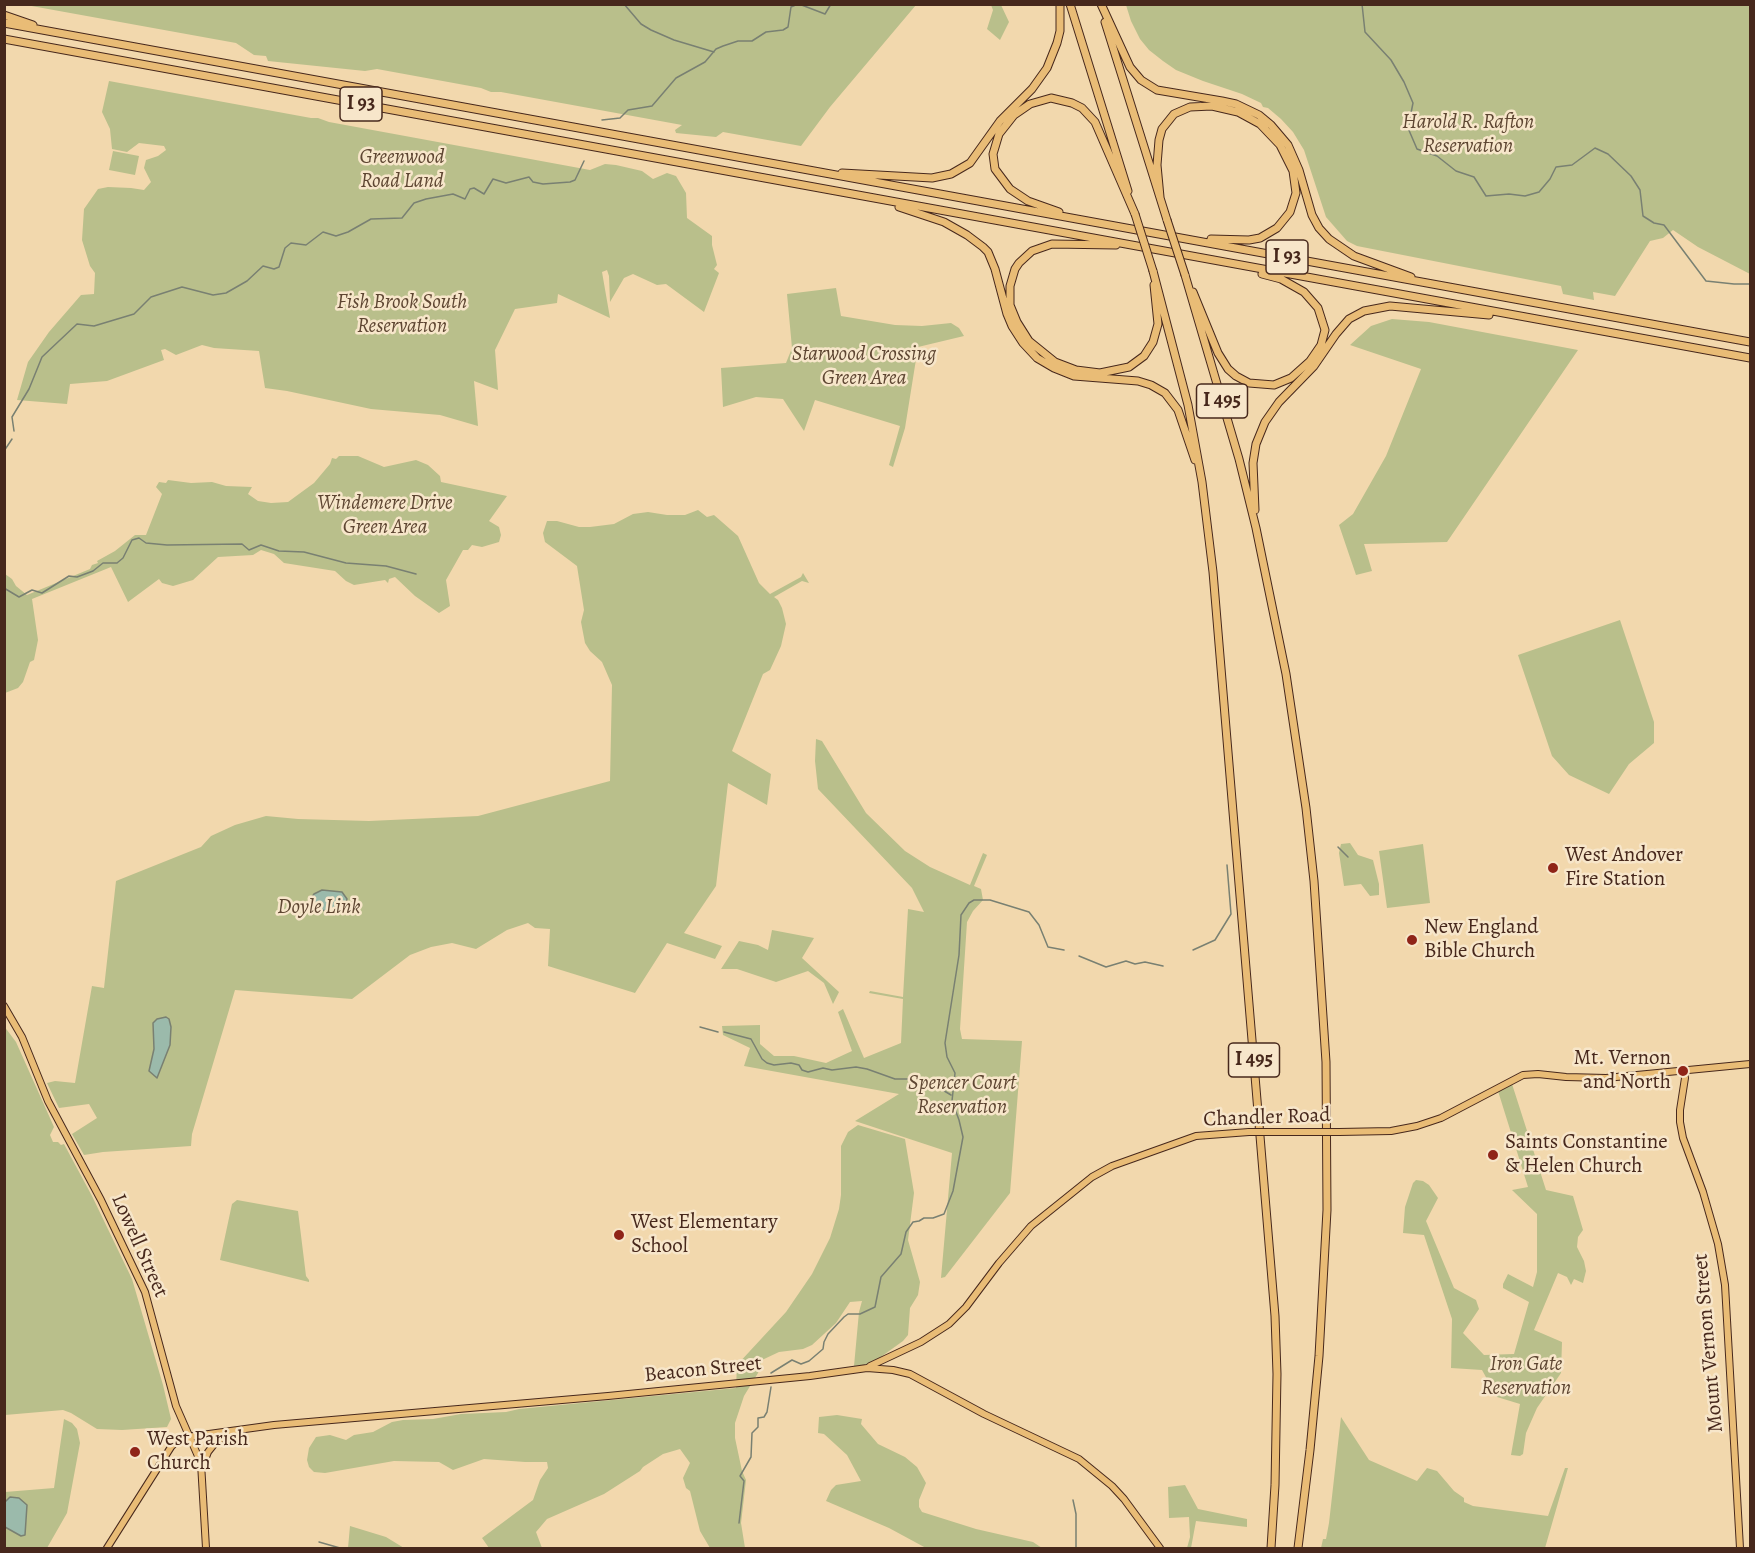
<!DOCTYPE html>
<style>
body{margin:0}
#map{position:relative;width:1755px;height:1553px;overflow:hidden;background:#f2d8ad;font-family:Alegreya,serif}
canvas{display:block}
.frame{position:absolute;inset:0;border:6px solid #47281c;pointer-events:none}
</style>
<div id="map">
<canvas width="1755" height="1553"></canvas>
<div class="frame"></div>
</div>
<script>
const c = document.querySelector('canvas').getContext('2d');
c.lineJoin = 'round';
function fill(path, color) { c.fillStyle = color; c.fill(path, 'evenodd'); }
const toPath = rows => new Path2D(rows.map(r => 'M' + r).join(''));
function trace(path, color, width, dash) { c.strokeStyle = color; c.lineWidth = width; c.lineCap = dash ? 'butt' : 'round'; c.setLineDash(dash || []); c.stroke(path); }
function label(font, color, halo, rows, align = 'center') {
  c.font = font + ' Alegreya,serif'; c.lineWidth = 5; c.setLineDash([]); c.textBaseline = 'middle'; c.strokeStyle = halo; c.fillStyle = color; for (const [text, x, y, turn = 0] of rows) {
    c.save(); c.translate(x, y); c.rotate((+turn || 0) * Math.PI / 180); c.textAlign = isNaN(turn) ? turn : align; if (halo) c.strokeText(text, 0, 0); c.fillText(text, 0, 0); c.restore();
  }
}
fill(toPath([
 [26,5,916,5,830,107,801,146,723,132,716,137,676,133,675,130,682,125,501,92,491,92,481,88,377,69,365,71,268,61,266,56,254,55,236,43],
 [991,5,1001,5,1009,22,1000,40,987,29,993,10],
 [1126,5,1750,5,1750,274,1698,247,1673,230,1663,238,1650,241,1615,296,1593,292,1594,300,1563,294,1561,286,1357,246,1347,241,1326,217,1304,150,1293,132,1281,119,1268,108,1263,107,1261,103,1242,94,1203,81,1176,70,1163,61,1149,50,1140,39,1131,21],
 [109,81,311,118,318,118,329,122,590,170,605,164,616,165,642,171,653,179,667,173,676,176,686,193,687,218,712,236,712,245,717,265,714,269,719,273,704,312,666,284,657,285,633,274,624,278,610,302,609,276,607,270,602,272,610,318,558,294,557,303,515,309,495,350,498,390,474,381,478,426,440,415,371,409,287,391,265,388,259,351,214,348,202,345,176,355,165,349,161,350,164,360,107,381,70,384,67,404,17,400,28,362,49,332,81,295,94,294,95,273,90,266,82,240,84,209,98,189,108,187,131,188,144,190,151,182,144,168,146,160,158,156,166,150,164,146,139,143,127,152,112,149,110,129,102,112],
 [113,151,139,156,135,175,109,170],
 [836,288,841,316,895,325,922,326,951,323,959,328,964,336,918,347,905,428,893,467,889,465,900,426,815,400,804,431,783,399,756,397,723,407,721,368,786,363,792,348,787,294],
 [1392,319,1429,322,1578,350,1447,542,1364,544,1372,571,1356,575,1339,525,1353,514,1386,456,1421,369,1350,345,1371,326],
 [339,456,358,456,384,467,416,460,428,465,440,476,441,482,507,496,489,521,499,527,501,535,499,542,482,547,472,545,468,550,463,550,446,580,450,606,439,613,415,596,395,577,389,579,388,583,385,580,354,585,346,581,335,571,284,563,274,554,261,550,253,555,218,557,193,580,173,586,162,583,159,579,128,602,111,567,32,599,38,640,34,660,30,662,23,682,18,688,5,693,5,574,12,579,16,586,27,595,90,569,92,565,98,563,97,561,115,551,135,535,146,535,162,494,156,487,159,482,166,483,168,480,191,483,212,482,226,486,252,487,248,494,258,501,271,503,288,502,314,483,330,464,332,458,336,459],
 [698,510,707,517,714,515,738,536,759,583,770,594,801,577,803,573,809,583,802,581,774,597,778,600,782,608,786,624,781,646,770,670,763,674,732,751,771,774,767,805,728,783,716,886,684,933,722,946,715,959,667,943,635,993,548,966,550,929,535,928,528,923,507,930,476,949,452,943,431,947,410,955,352,999,235,990,192,1134,191,1146,103,1152,84,1155,72,1134,97,1118,89,1104,59,1108,47,1083,55,1081,75,1083,92,986,104,988,116,881,201,847,211,836,235,825,266,816,298,819,369,821,478,816,610,781,612,685,602,662,590,651,585,643,581,622,584,610,577,566,545,542,543,533,547,521,557,521,579,527,590,527,614,524,633,514,648,512,667,515,685,515],
 [1620,620,1654,722,1654,743,1629,764,1609,794,1569,775,1552,756,1518,655],
 [816,739,822,741,866,813,905,851,930,867,970,885,983,853,987,855,974,886,981,889,983,900,973,911,967,922,960,1029,962,1039,1022,1041,1010,1193,945,1277,941,1278,952,1153,855,1121,899,1094,744,1066,750,1048,723,1035,722,1026,760,1025,760,1044,774,1056,794,1056,826,1063,852,1051,838,1012,843,1009,864,1058,901,1043,903,999,869,993,870,991,903,997,908,909,924,912,912,888,818,789,815,761],
 [1350,843,1358,855,1373,860,1379,884,1379,895,1370,896,1361,884,1344,886,1339,853,1341,844],
 [1423,844,1430,903,1387,908,1379,851],
 [772,930,814,938,802,958,839,992,833,1004,824,983,808,971,776,982,737,969,721,969,739,941,758,945,768,950],
 [4,1026,16,1042,54,1127,50,1135,53,1142,58,1142,61,1145,64,1144,92,1196,132,1279,163,1385,171,1419,167,1427,122,1430,97,1429,71,1413,63,1410,5,1415],
 [1512,1084,1546,1190,1573,1196,1583,1230,1578,1237,1577,1247,1584,1261,1586,1271,1583,1283,1574,1279,1571,1285,1567,1277,1558,1273,1534,1330,1562,1342,1561,1373,1537,1408,1526,1433,1523,1454,1520,1456,1511,1455,1520,1404,1497,1397,1482,1370,1451,1368,1452,1319,1424,1235,1403,1233,1405,1207,1413,1183,1416,1180,1423,1181,1429,1185,1438,1198,1426,1221,1454,1288,1476,1300,1479,1309,1463,1333,1484,1355,1514,1354,1529,1302,1503,1288,1503,1284,1508,1274,1533,1287,1537,1272,1537,1214,1512,1190,1528,1187,1498,1091],
 [858,1125,905,1139,914,1193,908,1240,920,1282,918,1295,910,1308,908,1335,903,1341,871,1364,854,1366,859,1312,862,1301,850,1302,836,1323,812,1345,803,1349,779,1352,762,1360,758,1373,744,1396,735,1423,735,1438,742,1471,746,1480,741,1523,745,1548,710,1548,700,1531,690,1491,686,1488,683,1478,690,1463,680,1449,663,1454,643,1467,640,1471,604,1494,547,1519,536,1532,542,1548,489,1548,482,1538,533,1500,540,1480,548,1468,547,1462,525,1462,484,1459,453,1470,439,1462,394,1461,325,1473,314,1472,309,1467,307,1460,309,1448,316,1437,330,1435,346,1440,354,1435,373,1432,392,1422,403,1420,433,1419,461,1414,506,1412,519,1409,736,1388,737,1365,786,1312,812,1274,830,1238,839,1209,841,1195,841,1146,848,1132],
 [237,1200,298,1211,306,1276,309,1280,309,1282,220,1260,232,1204],
 [837,1415,862,1419,861,1424,878,1444,905,1457,917,1467,926,1483,919,1500,919,1507,922,1512,976,1529,1033,1542,1042,1548,926,1548,889,1528,826,1501,831,1490,836,1485,861,1481,847,1455,824,1434,818,1433,819,1417],
 [1341,1417,1369,1460,1417,1481,1427,1468,1437,1471,1454,1491,1464,1498,1464,1502,1473,1506,1548,1516,1565,1468,1568,1468,1545,1548,1321,1548,1323,1539,1326,1539,1329,1523],
 [64,1419,72,1423,77,1429,80,1443,67,1513,47,1548,5,1548,5,1492,54,1488],
 [1185,1485,1198,1509,1247,1519,1247,1527,1196,1521,1191,1548,1187,1548,1190,1537,1189,1517,1169,1518,1168,1487],
 [350,1526,386,1537,404,1548,348,1548]
]), '#b9bf8b');
const water = toPath([
 [322,890,342,892,347,899,345,905,339,910,332,913,312,907,309,904,310,900,314,894,322,890],
 [166,1017,169,1019,171,1027,170,1045,157,1078,149,1071,154,1049,153,1023,157,1019,166,1017],
 [10,1497,19,1498,27,1505,25,1535,21,1536,5,1527,5,1502,10,1497]
]);
fill(water, '#9bbaab');
trace(water, '#798072', 1.5);
trace(toPath([
 [624,4,641,24,651,30,674,40,714,52],
 [799,4,825,14,831,4],
 [1362,4,1365,32,1391,60,1404,82,1413,103,1408,128,1417,149,1437,156,1456,171,1474,177,1486,196,1509,194,1525,196,1539,192,1550,179,1556,167,1572,165,1595,148,1608,154,1631,176,1640,190,1643,216,1654,223,1664,225,1706,281,1734,284,1750,284],
 [602,120,620,118,628,110,652,106,676,78,705,62,716,49,723,46,738,41,752,41,766,32,783,30,788,27,791,7,798,4],
 [14,431,12,417,29,389,42,357,77,324,94,326,134,314,151,297,182,287,213,295,226,293,247,281,263,266,274,269,279,267,285,248,291,243,306,245,323,232,336,236,348,232,371,219,402,218,414,203,426,199,453,194,465,199,470,189,474,188,484,194,493,179,506,183,529,177,533,182,543,184,570,182,575,180,584,161],
 [4,451,12,439],
 [4,588,19,597,32,590,42,593,69,576,77,577,93,571,103,563,117,563,123,558,132,540,139,538,146,543,167,545,242,544,249,550,261,545,279,551,304,552,346,563,386,566,416,574],
 [1338,847,1348,857],
 [1193,950,1215,940,1231,914,1227,865],
 [1079,956,1106,967,1126,961,1135,964,1145,962,1163,966],
 [700,1027,718,1032],
 [724,1032,751,1039,762,1059,767,1063,774,1065,791,1063,799,1065,802,1070,808,1072,823,1068,832,1070,856,1067,867,1069,895,1079,909,1079,921,1081,936,1086,951,1095],
 [771,1373,792,1360,801,1364,809,1361,823,1349,824,1342,828,1334,844,1317,848,1314,860,1314,875,1307,881,1277,901,1254,906,1232,913,1222,919,1221,924,1218,933,1218,944,1214,953,1191,963,1137,959,1120,952,1101,955,1073,947,1057,945,1043,959,955,961,915,969,903,974,900,990,900,1029,912,1039,925,1048,947,1064,950],
 [1073,1500,1076,1514,1076,1548],
 [739,1523,744,1481,740,1476,751,1457,752,1433,758,1427,758,1418,764,1417,767,1412,771,1387],
 [319,1542,340,1548]
]), '#798072', 1.5);
const major = toPath([
 [4,1006,22,1037,48,1101,101,1200,145,1292,176,1406,201,1463,206,1548],
 [1683,1070,1685,1078,1680,1110,1680,1122,1683,1138,1703,1192,1718,1244,1725,1285,1740,1548],
 [1339,1132,1391,1131,1417,1126,1441,1118,1523,1075,1538,1074,1566,1077,1606,1078,1750,1064],
 [870,1366,921,1342,949,1324,966,1307,999,1263,1031,1226,1092,1177,1112,1166,1196,1136,1249,1132],
 [203,1465,208,1452,216,1442,233,1431],
 [107,1548,171,1447,180,1438,274,1425,608,1396,810,1376,867,1368,893,1370,910,1374,984,1414,1079,1459,1112,1486,1124,1499,1160,1548]
]);
const highway = toPath([
 [1070,4,1128,191],
 [1101,4,1130,67,1141,80,1157,90,1222,101,1236,104,1259,115,1271,125,1288,145,1299,170,1312,215,1319,228,1329,239,1354,256,1411,277],
 [4,15,33,25],
 [1105,22,1167,220],
 [4,23,1750,342],
 [4,39,1750,358],
 [842,173,932,178,951,174,970,163,1000,121,1032,89,1047,68,1057,43,1060,31,1060,4],
 [1160,197,1157,165,1159,140,1162,129,1174,114,1190,107,1212,106,1238,112,1260,124,1280,145,1293,171,1296,193,1290,212,1277,228,1260,238,1249,240,1211,239],
 [899,207,944,222,967,235,983,247,988,252,995,269,1007,314,1012,326,1023,343,1037,358,1054,368,1074,376,1138,381,1151,385,1165,393,1178,410,1195,460],
 [1059,212,1028,201,1010,189,995,169,993,154,999,134,1014,115,1030,104,1051,98,1072,103,1082,108,1095,122,1135,214],
 [1116,245,1052,244,1032,251,1019,263,1015,269,1010,286,1010,305,1017,322,1029,341,1055,362,1076,370,1100,373,1129,367,1144,356,1153,342,1158,324,1154,285],
 [1153,271,1188,405,1202,482,1213,572,1275,1316,1277,1374,1275,1485,1271,1548],
 [1185,275,1239,459,1256,528,1286,674,1306,808,1314,881,1326,1062,1327,1210,1319,1356,1310,1450,1298,1548],
 [1193,292,1218,353,1228,369,1236,376,1249,383,1274,385,1291,378,1310,361,1321,345,1325,330,1318,308,1304,292,1281,279,1262,274],
 [1255,510,1253,463,1256,444,1265,422,1279,402,1314,366,1336,334,1349,319,1364,311,1390,306,1489,315]
]);
trace(major, '#47281c', 8);
trace(highway, '#47281c', 9);
trace(major, '#e9bc76', 6);
trace(highway, '#e9bc76', 7);
const majorBridge = toPath([
 [1249,1132,1339,1132]
]);
const highwayBridge = toPath([
 [1135,214,1153,271],
 [1167,220,1185,275]
]);
trace(majorBridge, '#47281c', 8, []);
trace(highwayBridge, '#47281c', 9, []);
trace(majorBridge, '#e9bc76', 6);
trace(highwayBridge, '#e9bc76', 7);
for (const [x, y, r, color] of [
 [1553,868,6,"#8f2418"],
 [1412,940,6,"#8f2418"],
 [1683,1071,6,"#8f2418"],
 [1493,1155,6,"#8f2418"],
 [619,1235,6,"#8f2418"],
 [135,1452,6,"#8f2418"]
]) { const dot = new Path2D(); dot.arc(x, y, r, 0, 2 * Math.PI); c.fillStyle = color; c.fill(dot); trace(dot, '#f7e6ca', 2); }
for (const [x, y, w] of [
 [361,104,42],
 [1287,257,42],
 [1222,401,51],
 [1254,1060,51]
]) { const box = new Path2D(); box.roundRect(x - w / 2, y - 17, w, 34, 4.5); c.fillStyle = '#f7e6ca'; c.fill(box); trace(box, '#47281c', 1.5); }
label('bold 20px', '#47281c', null, [
 ["I 93",361,104],
 ["I 93",1287,257],
 ["I 495",1222,401],
 ["I 495",1254,1060]
]);
label('italic 21px', '#5e4632', '#f7e6ca', [
 ["Harold R. Rafton",1468,123],
 ["Reservation",1468,147],
 ["Greenwood",402,158],
 ["Road Land",402,182],
 ["Fish Brook South",402,303],
 ["Reservation",402,327],
 ["Starwood Crossing",864,355],
 ["Green Area",864,379],
 ["Windemere Drive",385,504],
 ["Green Area",385,528],
 ["Doyle Link",319,908],
 ["Spencer Court",962,1084],
 ["Reservation",962,1108],
 ["Iron Gate",1526,1365],
 ["Reservation",1526,1389]
]);
label('21px', '#47281c', '#f7e6ca', [
 ["West Andover",1565,856],
 ["Fire Station",1565,880],
 ["New England",1424,928],
 ["Bible Church",1424,952],
 ["Mt. Vernon",1671,1059,"right"],
 ["and North",1671,1083,"right"],
 ["Saints Constantine",1505,1143],
 ["& Helen Church",1505,1167],
 ["West Elementary",631,1223],
 ["School",631,1247],
 ["West Parish",147,1440],
 ["Church",147,1464]
], 'left');
label('21px', '#47281c', '#f7e6ca', [
 ["Chandler Road",1267,1118,-2],
 ["Lowell Street",139,1246,66],
 ["Mount Vernon Street",1709,1343,-95],
 ["Beacon Street",703,1370,-6]
]);
</script>
